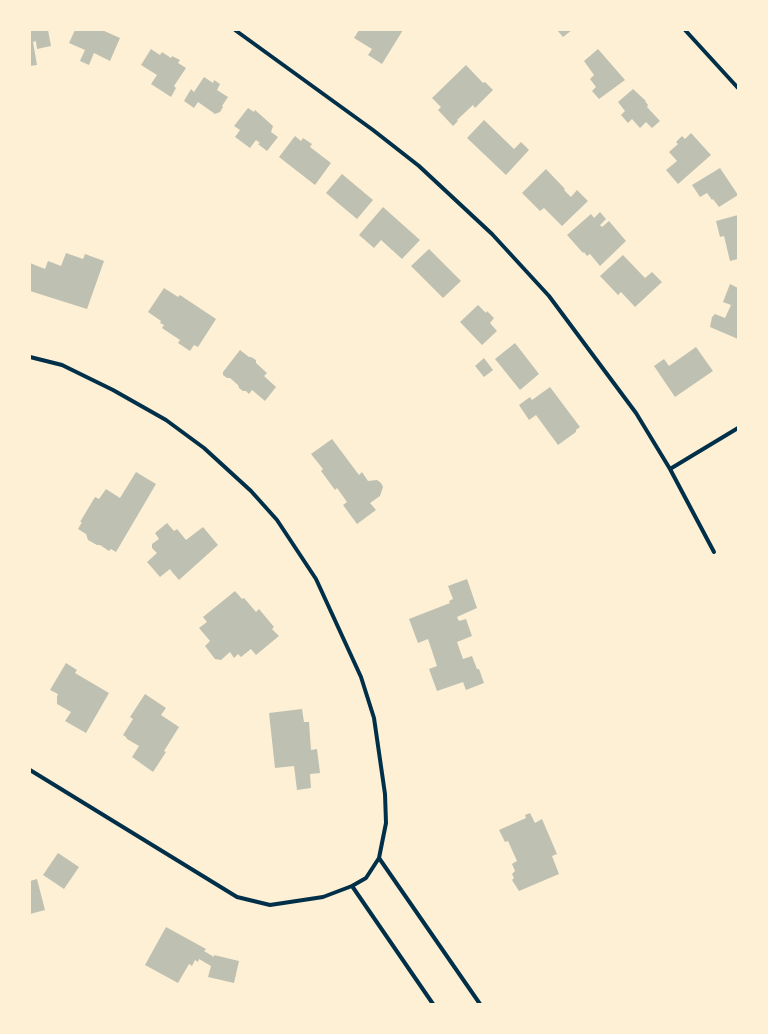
<!DOCTYPE html>
<style>
body{margin:0}
#map{position:relative;width:768px;height:1034px;overflow:hidden;background:#fdf0d5;font-family:Lato,sans-serif}
canvas{display:block}
.frame{position:absolute;inset:0;border:31px solid #fdf0d5;pointer-events:none}
</style>
<div id="map">
<canvas width="768" height="1034"></canvas>
<div class="frame"></div>
</div>
<script>
const c = document.querySelector('canvas').getContext('2d');
c.lineJoin = 'round';
function fill(path, color) { c.fillStyle = color; c.fill(path, 'evenodd'); }
const toPath = rows => new Path2D(rows.map(r => 'M' + r).join(''));
function trace(path, color, width, dash) { c.strokeStyle = color; c.lineWidth = width; c.lineCap = dash ? 'butt' : 'round'; c.setLineDash(dash || []); c.stroke(path); }
fill(toPath([
 [37,30,48,30,51,46,37,49,36,41,33,42,37,65,30,66,30,31],
 [75,30,102,30,120,38,110,61,94,53,89,65,80,61,85,50,69,43],
 [359,30,403,30,382,64,368,55,372,49,354,38],
 [557,30,572,30,563,37],
 [151,49,160,55,162,52,171,58,172,56,180,60,178,63,186,68,174,86,176,88,171,97,151,84,157,75,141,65],
 [598,49,625,80,599,99,592,91,596,87,590,79,594,75,584,61],
 [466,65,483,83,485,82,493,90,475,108,473,105,457,120,458,121,453,126,438,110,441,107,432,98],
 [204,77,213,83,214,80,220,84,217,90,228,97,222,106,223,107,220,112,215,114,198,102,194,108,184,101,191,89,194,92],
 [633,89,646,101,645,101,648,105,647,107,660,121,652,128,646,122,640,128,632,119,628,123,621,115,625,111,618,102],
 [248,108,254,112,255,110,273,126,271,132,278,137,267,151,258,144,260,143,256,140,250,148,235,137,240,130,234,126],
 [484,120,514,149,521,142,529,150,506,175,467,138],
 [691,133,711,155,678,184,666,170,677,161,669,152,678,144,676,142,682,136,685,139],
 [295,136,301,141,303,138,312,144,310,147,331,163,315,185,279,157],
 [720,168,738,195,719,207,713,199,712,200,707,193,700,197,692,185],
 [546,169,565,189,564,190,571,197,577,190,588,201,562,226,544,208,540,211,522,193],
 [342,174,373,200,357,219,326,193],
 [383,207,420,240,402,259,381,240,374,248,359,235],
 [600,212,606,219,600,225,602,227,609,221,626,241,600,266,590,254,587,256,584,252,583,253,567,235,591,214,594,218],
 [738,215,738,259,730,261,724,236,720,237,716,221],
 [429,249,461,281,443,298,411,266],
 [66,253,83,259,85,254,104,261,87,309,30,291,30,263,45,269,48,261,61,266],
 [623,255,645,278,652,272,662,282,635,307,621,292,618,295,600,276],
 [730,284,738,288,738,339,710,327,712,317,715,314,725,318,731,305,723,302],
 [164,288,178,297,180,295,216,319,198,347,194,345,190,351,178,343,180,340,162,328,164,325,160,323,161,321,148,312],
 [478,305,486,313,487,311,494,318,490,323,497,331,482,345,460,322],
 [515,343,539,374,520,390,495,359],
 [696,347,713,371,675,397,654,366,664,359,669,366],
 [240,350,249,357,251,357,256,360,256,363,267,373,264,376,276,387,265,401,252,390,249,394,246,391,243,391,239,388,238,385,230,378,227,378,223,375,223,372],
 [484,358,493,370,484,377,475,366],
 [550,387,580,427,576,430,576,432,558,445,536,415,529,420,519,405,530,397,532,400],
 [332,439,359,475,362,472,368,481,377,480,381,483,383,487,380,496,370,503,376,510,357,524,343,505,347,502,337,488,335,490,321,471,323,469,311,454],
 [136,472,156,484,116,552,111,549,109,551,100,545,97,545,88,540,86,534,78,529,82,522,80,522,95,497,99,499,106,489,120,498],
 [167,523,174,531,177,529,186,540,203,527,218,545,179,580,172,572,170,569,160,577,147,562,157,553,152,548,152,544,159,539,155,533],
 [467,579,477,608,457,617,459,621,466,619,472,636,457,642,463,659,472,656,477,669,479,669,484,683,466,690,463,682,437,691,429,669,437,666,428,639,418,643,409,619,450,603,449,601,453,599,448,586],
 [235,591,242,599,244,598,256,612,259,609,274,627,272,629,279,636,256,655,251,649,241,657,238,654,234,658,230,652,221,660,215,659,205,646,210,641,199,628,207,622,203,617],
 [66,663,77,670,75,673,109,693,86,733,65,721,71,712,57,704,57,697,58,694,50,690],
 [145,694,166,708,161,715,179,727,164,751,166,752,153,772,132,757,139,746,127,739,126,737,123,735,133,719,130,717],
 [302,709,304,722,309,722,311,750,317,749,320,773,310,774,311,788,297,790,294,766,275,768,269,713],
 [530,813,535,823,542,819,557,854,552,856,559,874,519,891,512,880,514,878,512,874,515,871,512,864,517,861,508,841,505,842,499,830,526,818,525,815],
 [58,853,79,867,64,889,43,875],
 [37,879,45,910,30,914,30,881],
 [166,927,206,949,204,951,214,957,214,955,239,961,234,983,208,977,211,966,199,959,198,962,195,960,192,966,189,964,178,983,145,965]
]), '#bec0b2');
trace(toPath([
 [235,30,373,130,419,166,492,234,549,296,636,413,670,469,714,552],
 [685,30,738,88],
 [30,357,62,365,113,390,166,420,204,448,251,491,277,520,316,579,361,677,374,718,385,794,386,823,379,858,366,878,352,886,323,897,270,905,237,897,30,770],
 [670,469,738,428],
 [379,858,480,1004],
 [352,886,433,1004]
]), '#003049', 4);
</script>
